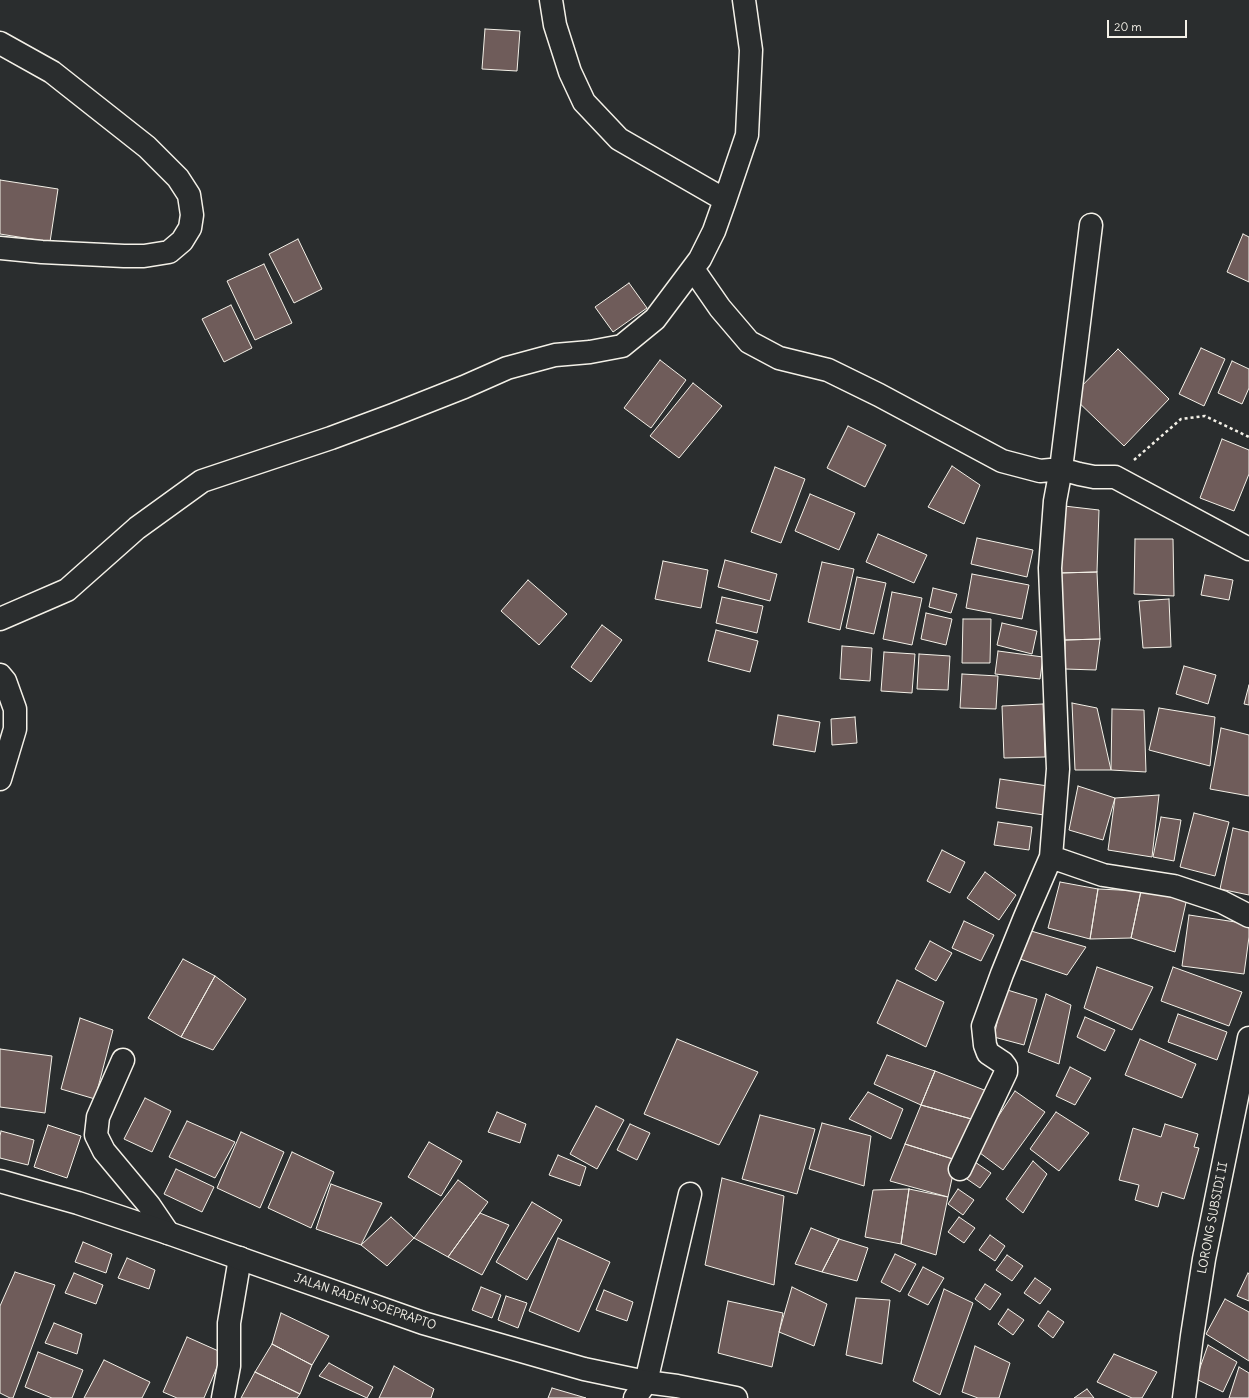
<!DOCTYPE html>
<style>
body{margin:0}
#map{position:relative;width:1249px;height:1398px;overflow:hidden;background:#2a2d2e;font-family:Delius,sans-serif}
canvas{display:block}
.scale{position:absolute;left:1107px;top:20px;width:80px;height:18px;box-sizing:border-box;border:2px solid #f4f1e8;border-top:0;padding-left:5px;font-size:12px;line-height:14px;white-space:nowrap;color:#f4f1e8;-webkit-text-stroke:3px #2a2d2e;paint-order:stroke}
</style>
<div id="map">
<canvas width="1249" height="1398"></canvas>
<div class="scale">20 m</div>
</div>
<script>
const c = document.querySelector('canvas').getContext('2d');
c.lineJoin = 'round';
function fill(path, color) { c.fillStyle = color; c.fill(path, 'evenodd'); }
const toPath = rows => new Path2D(rows.map(r => 'M' + r).join(''));
function trace(path, color, width, dash) { c.strokeStyle = color; c.lineWidth = width; c.lineCap = dash ? 'butt' : 'round'; c.setLineDash(dash || []); c.stroke(path); }
function label(font, color, halo, rows, align = 'center') {
  c.font = font + ' Delius,sans-serif'; c.lineWidth = 4; c.setLineDash([]); c.textBaseline = 'middle'; c.strokeStyle = halo; c.fillStyle = color; for (const [text, x, y, turn = 0] of rows) {
    c.save(); c.translate(x, y); c.rotate((+turn || 0) * Math.PI / 180); c.textAlign = isNaN(turn) ? turn : align; if (halo) c.strokeText(text, 0, 0); c.fillText(text, 0, 0); c.restore();
  }
}
const building = toPath([
 [485,29,520,31,517,71,482,69,485,29],
 [0,180,58,189,50,242,0,234,0,180],
 [1243,234,1249,237,1249,282,1227,272,1243,234],
 [298,239,322,289,294,303,269,254,298,239],
 [264,264,292,323,255,340,227,281,264,264],
 [629,283,647,308,613,332,595,307,629,283],
 [231,305,252,348,224,362,202,319,231,305],
 [1201,348,1225,359,1204,406,1179,394,1201,348],
 [1118,349,1169,399,1124,446,1072,396,1118,349],
 [660,360,686,380,651,428,624,408,660,360],
 [1232,361,1249,369,1249,388,1242,404,1218,393,1232,361],
 [693,383,722,406,679,458,650,436,693,383],
 [848,426,886,445,865,487,827,468,848,426],
 [1222,439,1249,450,1249,474,1234,511,1200,498,1222,439],
 [952,466,980,485,964,524,928,507,952,466],
 [775,467,805,479,781,543,751,532,775,467],
 [810,494,855,513,839,550,795,531,810,494],
 [1064,506,1099,510,1097,572,1059,573,1064,506],
 [878,534,927,555,914,583,866,562,878,534],
 [977,538,1033,550,1027,577,971,564,977,538],
 [1135,539,1173,539,1174,596,1134,594,1135,539],
 [725,560,777,574,770,601,718,587,725,560],
 [663,561,708,570,701,608,655,599,663,561],
 [822,562,854,569,840,630,808,622,822,562],
 [1097,572,1100,639,1065,640,1059,573,1097,572],
 [972,574,1029,585,1022,619,966,608,972,574],
 [1205,575,1233,580,1229,600,1201,595,1205,575],
 [857,577,886,583,874,634,846,628,857,577],
 [528,580,567,614,539,645,501,611,528,580],
 [933,588,957,594,951,613,929,607,933,588],
 [892,592,922,598,912,645,883,639,892,592],
 [722,597,763,606,757,633,716,623,722,597],
 [1169,599,1171,647,1143,648,1139,601,1169,599],
 [926,613,952,619,946,645,921,639,926,613],
 [963,619,991,619,990,663,962,663,963,619],
 [1002,623,1037,631,1032,654,997,645,1002,623],
 [602,625,622,640,591,682,571,667,602,625],
 [716,630,758,641,750,672,708,661,716,630],
 [1100,639,1096,670,1065,669,1065,640,1100,639],
 [842,646,872,648,870,681,840,679,842,646],
 [998,651,1043,657,1040,679,995,674,998,651],
 [884,652,915,654,912,693,881,691,884,652],
 [919,654,950,656,948,690,917,689,919,654],
 [1184,666,1216,675,1208,704,1176,694,1184,666],
 [962,674,998,676,996,709,960,708,962,674],
 [1249,685,1249,705,1244,704,1249,685],
 [1072,703,1097,708,1111,770,1075,770,1072,703],
 [1043,704,1045,757,1004,758,1002,706,1043,704],
 [1159,708,1215,717,1210,766,1149,750,1159,708],
 [1112,709,1144,710,1146,772,1111,770,1112,709],
 [778,715,820,722,815,752,773,745,778,715],
 [855,717,857,743,832,745,831,719,855,717],
 [1221,728,1249,735,1249,796,1210,789,1221,728],
 [1000,779,1048,786,1044,815,996,808,1000,779],
 [1078,786,1115,798,1103,840,1069,830,1078,786],
 [1159,795,1152,857,1108,850,1115,798,1159,795],
 [1194,813,1229,822,1215,876,1180,867,1194,813],
 [1161,817,1181,820,1174,861,1153,857,1161,817],
 [998,822,1032,827,1029,850,994,845,998,822],
 [1233,828,1249,832,1249,895,1220,889,1233,828],
 [942,850,965,862,950,893,927,881,942,850],
 [985,872,1016,895,999,920,967,898,985,872],
 [1060,882,1098,889,1090,939,1048,928,1060,882],
 [1098,889,1141,891,1131,938,1090,939,1098,889],
 [1141,891,1187,898,1175,952,1131,938,1141,891],
 [1189,915,1249,924,1249,937,1244,974,1182,966,1189,915],
 [964,921,994,935,981,961,952,948,964,921],
 [1031,931,1086,947,1067,975,1017,958,1031,931],
 [930,941,952,953,936,981,915,969,930,941],
 [183,959,215,976,181,1037,148,1018,183,959],
 [1097,967,1153,987,1132,1030,1084,1008,1097,967],
 [1173,967,1242,992,1229,1026,1161,1001,1173,967],
 [215,976,246,999,213,1050,181,1037,215,976],
 [897,980,944,1002,926,1047,877,1023,897,980],
 [1004,989,1037,999,1024,1045,994,1037,1004,989],
 [1046,994,1071,1005,1059,1064,1028,1052,1046,994],
 [1178,1014,1227,1032,1217,1060,1168,1042,1178,1014],
 [1085,1017,1115,1030,1105,1051,1077,1037,1085,1017],
 [80,1018,113,1030,95,1099,61,1089,80,1018],
 [677,1039,758,1072,719,1145,644,1114,677,1039],
 [1140,1039,1196,1064,1182,1098,1125,1075,1140,1039],
 [0,1049,52,1056,45,1113,0,1107,0,1049],
 [887,1055,935,1071,921,1105,874,1084,887,1055],
 [1070,1067,1091,1078,1075,1105,1056,1096,1070,1067],
 [935,1071,992,1093,975,1120,921,1105,935,1071],
 [1015,1091,1045,1112,1003,1170,976,1150,1015,1091],
 [868,1092,903,1109,891,1139,849,1119,868,1092],
 [145,1098,171,1111,152,1152,124,1139,145,1098],
 [921,1105,975,1120,956,1160,905,1144,921,1105],
 [596,1106,624,1120,597,1169,570,1154,596,1106],
 [497,1112,526,1124,520,1143,488,1132,497,1112],
 [1056,1112,1089,1133,1059,1171,1030,1149,1056,1112],
 [760,1115,815,1129,797,1194,742,1179,760,1115],
 [187,1121,235,1142,215,1178,169,1157,187,1121],
 [822,1123,871,1136,864,1186,809,1169,822,1123],
 [630,1124,650,1133,637,1160,617,1150,630,1124],
 [1165,1124,1198,1134,1194,1147,1199,1148,1184,1199,1162,1192,1158,1207,1135,1200,1139,1185,1119,1180,1133,1128,1161,1137,1165,1124],
 [48,1125,81,1136,67,1178,34,1167,48,1125],
 [1,1131,34,1140,28,1165,0,1158,0,1136,1,1131],
 [241,1132,284,1152,260,1208,217,1188,241,1132],
 [429,1142,462,1161,441,1196,408,1177,429,1142],
 [905,1144,956,1160,948,1197,890,1181,905,1144],
 [292,1152,334,1172,311,1228,268,1208,292,1152],
 [558,1155,586,1167,580,1186,549,1175,558,1155],
 [1033,1161,1047,1174,1023,1213,1006,1199,1033,1161],
 [975,1162,991,1173,980,1188,964,1177,975,1162],
 [176,1169,214,1187,202,1212,164,1194,176,1169],
 [722,1178,784,1196,774,1285,705,1265,722,1178],
 [458,1180,488,1202,448,1257,414,1238,458,1180],
 [331,1184,382,1203,361,1245,316,1229,331,1184],
 [909,1189,901,1244,865,1237,873,1190,909,1189],
 [909,1189,948,1197,936,1255,901,1244,909,1189],
 [958,1189,974,1200,963,1215,948,1204,958,1189],
 [532,1202,562,1220,527,1280,496,1262,532,1202],
 [480,1213,509,1225,482,1275,448,1257,480,1213],
 [391,1217,414,1238,387,1266,361,1245,391,1217],
 [959,1217,975,1228,964,1243,948,1232,959,1217],
 [811,1228,839,1239,822,1272,795,1264,811,1228],
 [990,1235,1005,1246,995,1261,979,1250,990,1235],
 [558,1238,610,1262,579,1332,529,1311,558,1238],
 [839,1239,868,1248,857,1281,822,1272,839,1239],
 [83,1242,112,1254,106,1273,75,1262,83,1242],
 [895,1254,916,1264,900,1292,881,1282,895,1254],
 [1007,1255,1023,1266,1012,1281,996,1270,1007,1255],
 [127,1258,155,1270,149,1289,118,1278,127,1258],
 [923,1267,944,1278,928,1305,908,1295,923,1267],
 [15,1272,55,1285,13,1398,10,1398,0,1393,0,1306,15,1272],
 [74,1273,103,1285,96,1304,65,1293,74,1273],
 [1248,1273,1249,1274,1249,1301,1237,1296,1248,1273],
 [1035,1278,1051,1289,1040,1304,1024,1293,1035,1278],
 [985,1284,1001,1294,990,1310,975,1299,985,1284],
 [481,1287,501,1295,492,1318,472,1310,481,1287],
 [792,1287,827,1304,814,1346,779,1332,792,1287],
 [944,1289,973,1303,940,1395,913,1381,944,1289],
 [604,1290,633,1302,627,1321,596,1310,604,1290],
 [506,1296,527,1303,518,1328,498,1320,506,1296],
 [856,1298,890,1300,882,1364,846,1355,856,1298],
 [1225,1299,1249,1312,1249,1361,1206,1334,1225,1299],
 [728,1301,783,1313,772,1367,718,1353,728,1301],
 [1008,1309,1024,1320,1013,1335,998,1324,1008,1309],
 [1048,1311,1064,1322,1053,1338,1038,1326,1048,1311],
 [281,1313,329,1336,312,1365,272,1344,281,1313],
 [54,1323,82,1334,77,1354,45,1343,54,1323],
 [187,1337,223,1353,204,1398,177,1398,163,1392,187,1337],
 [272,1344,312,1365,300,1394,255,1372,272,1344],
 [1208,1345,1237,1362,1223,1392,1196,1379,1208,1345],
 [975,1346,1010,1363,999,1398,978,1398,962,1392,975,1346],
 [38,1352,83,1370,72,1398,52,1398,25,1387,38,1352],
 [1114,1354,1157,1372,1142,1398,1132,1398,1097,1382,1114,1354],
 [104,1360,150,1382,142,1398,84,1398,104,1360],
 [329,1363,373,1387,367,1398,319,1376,329,1363],
 [394,1366,434,1389,431,1398,379,1398,394,1366],
 [1239,1367,1249,1373,1249,1398,1229,1398,1239,1367],
 [255,1372,300,1394,297,1398,241,1398,255,1372],
 [552,1388,586,1398,548,1398,552,1388],
 [1087,1389,1094,1398,1074,1398,1087,1389]
]);
fill(building, '#6f5c5a');
trace(building, '#f4f1e8', 1);
const minor = toPath([
 [0,43,52,72,147,147,178,178,189,195,192,215,190,228,182,241,169,252,144,256,124,256,42,252,0,248],
 [725,200,747,135,751,50,744,0],
 [693,269,720,308,749,342,779,358,828,370,879,395,1002,461,1040,471,1061,469,1079,474,1094,477,1115,477,1249,549],
 [0,619,67,590,137,528,202,481,331,438,393,415,464,387,507,368,555,355,590,352,622,346,655,319,700,259,714,231,725,200,619,139,584,102,570,72,555,25,551,0],
 [0,675,5,681,15,709,15,729,0,779],
 [1051,857,1103,875,1174,886,1222,902,1249,916],
 [123,1060,98,1117,96,1135,104,1151,149,1205,168,1233],
 [960,1169,1006,1072,1006,1067,1003,1063,988,1053,985,1045,983,1026,1002,974,1025,917,1051,857,1058,769,1050,568,1055,501,1061,469,1091,225],
 [223,1398,229,1366,229,1323,240,1258],
 [635,1398,646,1382,690,1194],
 [1184,1398,1192,1336,1204,1259,1249,1038]
]);
const trunk = toPath([
 [0,1181,78,1203,168,1233,423,1323,584,1369,646,1382,677,1386,736,1398]
]);
trace(minor, '#f4f1e8', 25);
trace(trunk, '#f4f1e8', 25);
trace(toPath([
 [1134,460,1181,419,1205,416,1249,437]
]), '#f4f1e8', 2.5, [3, 3]);
trace(minor, '#2a2d2e', 22);
trace(trunk, '#2a2d2e', 22);
label('12px', '#f4f1e8', '#2a2d2e', [
 ["LORONG SUBSIDI II",1213,1218,-79],
 ["JALAN RADEN SOEPRAPTO",365,1302,19]
]);
</script>
